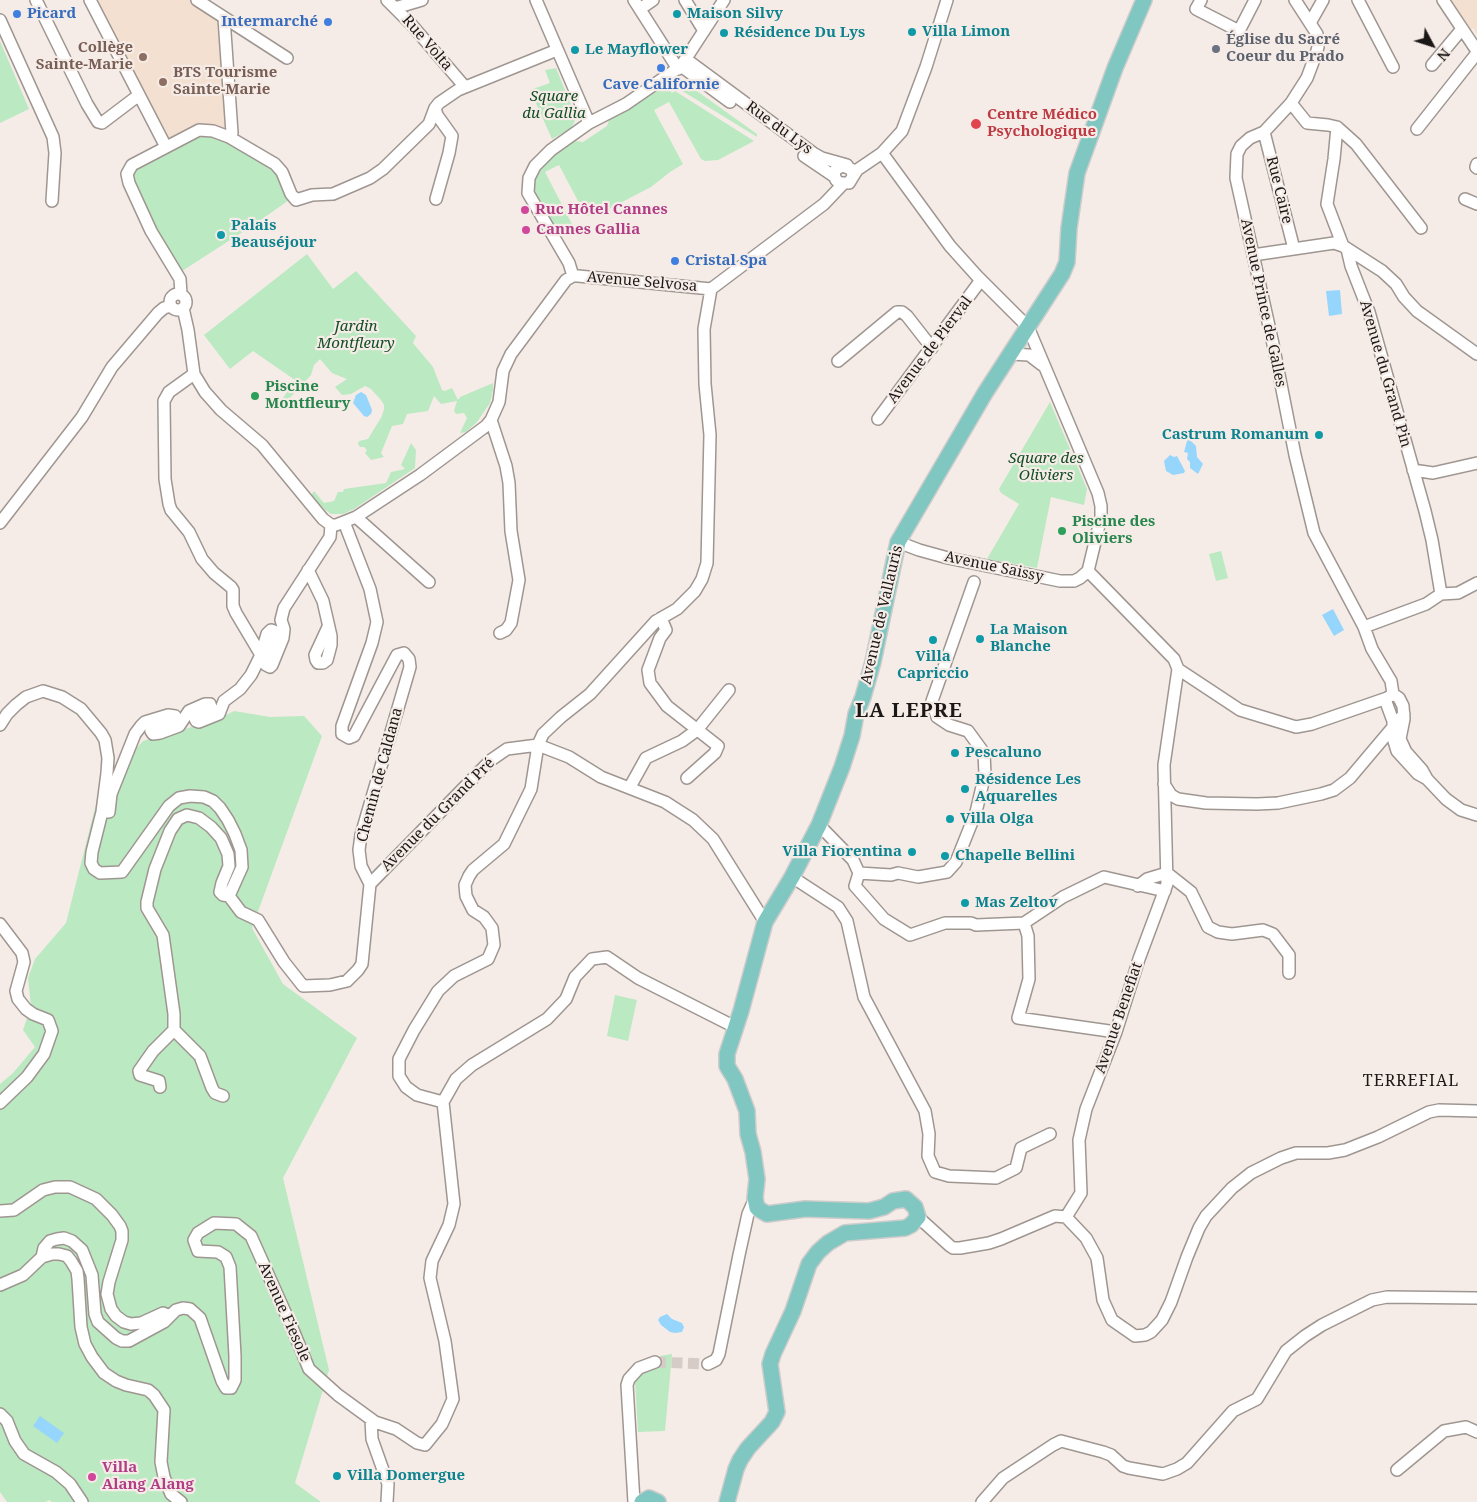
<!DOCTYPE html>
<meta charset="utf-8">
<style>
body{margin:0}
#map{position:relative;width:1477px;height:1502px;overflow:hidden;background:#f6ece7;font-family:"Noto Serif",serif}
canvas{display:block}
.north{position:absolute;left:1407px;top:20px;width:50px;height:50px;-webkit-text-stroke:4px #f6ece7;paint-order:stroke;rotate:130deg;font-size:14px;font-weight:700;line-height:20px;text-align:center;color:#1c1817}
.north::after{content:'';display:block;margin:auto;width:18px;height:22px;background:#1c1817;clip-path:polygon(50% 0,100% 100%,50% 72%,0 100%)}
</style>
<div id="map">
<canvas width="1477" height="1502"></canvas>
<div class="north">N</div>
</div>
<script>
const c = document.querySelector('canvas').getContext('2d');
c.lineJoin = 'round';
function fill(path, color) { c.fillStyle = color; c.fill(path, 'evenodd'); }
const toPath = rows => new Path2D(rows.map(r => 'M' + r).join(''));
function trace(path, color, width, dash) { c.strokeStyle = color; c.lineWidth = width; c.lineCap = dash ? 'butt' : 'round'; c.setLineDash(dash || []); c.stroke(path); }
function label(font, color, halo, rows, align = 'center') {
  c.font = font + ' "Noto Serif",serif'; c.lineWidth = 4.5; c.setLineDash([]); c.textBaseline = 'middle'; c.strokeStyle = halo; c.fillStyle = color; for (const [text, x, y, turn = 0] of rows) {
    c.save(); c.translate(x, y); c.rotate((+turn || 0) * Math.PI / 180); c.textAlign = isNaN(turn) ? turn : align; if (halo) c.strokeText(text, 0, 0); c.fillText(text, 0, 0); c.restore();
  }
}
fill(toPath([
 [95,0,192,0,218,19,228,126,223,130,169,141],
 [1448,0,1477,0,1477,34,1473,28,1469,31]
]), '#f3e0d0');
fill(toPath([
 [0,41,29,109,0,123],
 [556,68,576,117,574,123,570,129,552,139,530,90,550,83,545,70],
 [688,78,694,81,694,89,757,134,757,137,679,89],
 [665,84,672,93,675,91,754,141,718,160,705,161,701,159,669,102,654,110,683,164,670,172,651,187,601,213,586,216,559,165,545,172,572,224,570,231,567,233,559,232,535,193,535,179,539,172,556,152,575,141,583,142,607,126,609,120],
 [204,136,219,139,273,168,278,173,289,200,255,224,179,273,155,232,131,176,135,171,196,137],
 [307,254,333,289,356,271,416,336,413,343,433,367,442,390,445,391,452,388,458,400,460,397,493,383,493,390,490,403,477,422,466,432,460,433,467,418,464,413,456,414,454,411,457,401,441,404,434,396,428,411,407,414,403,424,392,426,381,453,384,457,371,460,365,453,367,450,364,447,360,447,358,444,359,441,368,439,382,416,384,409,384,405,381,400,371,389,365,386,351,394,342,395,335,387,347,379,332,373,320,359,314,365,311,375,287,401,283,398,295,380,253,351,230,369,204,335],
 [1050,402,1087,489,1084,505,1051,497,1037,568,987,559,1019,504,1001,493,999,489],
 [411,443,416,450,415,468,354,509,343,514,331,514,324,509,311,495,314,491,324,503,334,501,338,492,343,492,344,489,386,483,391,472,405,469,401,465],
 [1221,551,1228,578,1216,581,1209,554],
 [234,711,270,717,304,716,322,736,252,928,283,984,357,1038,283,1178,329,1370,295,1483,321,1502,51,1502,50,1500,45,1502,7,1502,0,1492,0,1084,13,1073,35,1047,23,1030,31,1006,28,978,35,959,66,923,100,788,143,741,216,720],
 [615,995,637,1000,628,1041,607,1036],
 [672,1354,665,1431,638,1432,635,1381,646,1370,659,1366,660,1356]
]), '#bae9c2');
fill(toPath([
 [1340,290,1342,314,1329,316,1326,291],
 [361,392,366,395,372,410,371,414,367,417,364,416,353,403,356,395],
 [1189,439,1196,446,1197,457,1203,464,1198,474,1190,468,1190,462,1187,459,1188,453,1184,452,1187,441],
 [1170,455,1174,457,1177,456,1185,471,1184,473,1173,475,1166,471,1164,461],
 [1333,609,1344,630,1334,636,1322,615],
 [667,1314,672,1319,682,1323,684,1327,682,1332,675,1333,670,1332,661,1325,658,1320,660,1317],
 [40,1416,64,1433,57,1443,33,1426]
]), '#96d5fc');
trace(toPath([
 [655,1362,708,1364]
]), '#d5ccc8', 11, [11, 5.5]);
const minor = toPath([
 [36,0,87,104,98,122,102,123,139,95],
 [90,0,166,147],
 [197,0,287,58],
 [387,0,411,24,465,87],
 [536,0,589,123],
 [634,0,678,69],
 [685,0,704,31],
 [1201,0,1196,9,1239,31,1255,0],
 [1295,0,1317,34,1318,47,1316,54,1307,78,1291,103,1264,132,1250,138,1241,146,1237,154,1236,178,1273,344,1295,455,1314,533,1364,627,1372,649,1391,681,1393,694],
 [1358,0,1393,67],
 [1443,0,1477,51],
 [395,8,422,0],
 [640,9,653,0],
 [0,20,53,137,55,153,52,201],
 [1310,23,1323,0],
 [687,60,813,153,822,158,847,165],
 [1432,65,1462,29],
 [681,66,730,102],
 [1291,103,1307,123,1328,125,1337,127,1334,159,1327,204,1343,246],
 [435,108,437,115,452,136,449,153,436,199],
 [1337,127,1356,144,1421,228],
 [1417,129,1477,53],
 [1264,132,1294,249],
 [229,137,275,164,282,172,291,194,296,200,312,195,333,194,370,178,383,169,429,124,435,108,439,103,458,90,557,50],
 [882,153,950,246,977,276,1028,327,1098,493,1101,506,1101,517,1088,571],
 [804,156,835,177],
 [1477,164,1476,167,1477,168],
 [853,175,851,169,843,166,836,169,834,175,836,180,840,183,849,183,857,170,882,153,902,131,926,67,947,0],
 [1465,199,1477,204],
 [1347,249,1351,266,1369,312,1425,511,1432,540,1441,594],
 [1253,255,1334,243,1343,246,1382,271,1396,284,1404,297,1417,311,1477,354],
 [573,276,569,263,528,193,529,178,535,166,551,150,589,123,626,104,681,66,724,0],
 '170 302a8 8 0 1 1 16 0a8 8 0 1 1-16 0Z',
 [181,294,180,279,151,231,129,183,127,174,132,165,199,130,213,131,229,137,232,133,224,18],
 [183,308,188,330,194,374,205,392,221,410,262,445,323,519,331,525,336,525,356,517,420,475,486,426,491,420,499,402,503,371,511,354,566,280,573,276,578,276,711,289],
 [1011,354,1029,355,1042,365],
 [838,361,897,312,902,312,907,316,932,348],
 [194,374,169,392,164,401,165,479,169,504,171,510,189,532,202,559,214,573,231,587,233,590,233,606,236,613,261,655],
 [878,419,981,280],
 [491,420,506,466,509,483,511,531,519,580,511,623,506,630,500,633],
 [1413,470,1433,473,1477,463],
 [356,517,429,582],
 [0,523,82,417,112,367,158,313,164,308,171,306],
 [898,542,919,550,948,558,1060,581,1074,581,1080,578,1088,571],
 [308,570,323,601,331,636,331,645,327,660,323,663,318,663,316,660,315,655,328,627],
 [661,618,666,630,660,638,648,670,650,683,667,706,718,746,715,753,687,778],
 [1364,627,1426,604,1441,594,1458,593,1477,583],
 [1178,669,1240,710,1296,727,1312,724,1387,698],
 [0,725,7,714,16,705,26,697,43,691,62,697,81,709,101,733,105,740,108,758,107,773,102,812,109,812,111,794,135,734,141,726,145,722,168,715,175,716,175,720,156,726,151,731,153,734,160,733,179,726,189,711,205,704,210,704,211,707,207,711,196,714,194,716,196,721,199,722,219,714,224,701,240,689,251,675,261,655,267,634,271,630,274,631,276,635,266,665,270,667,272,665,283,638,284,629,281,620,284,608,330,537,331,525],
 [1427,779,1418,774,1397,751,1393,738,1393,721,1386,702,1387,698,1393,694,1399,698,1403,706,1404,719,1400,739,1406,752,1422,770,1427,779,1446,799,1461,810,1477,815],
 [1164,784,1171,795,1178,799,1206,803,1257,804,1278,803,1321,794,1334,790,1350,778,1404,714],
 [631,785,646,758,682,741,697,730,729,690],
 [102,812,92,852,91,863,94,869,100,873,122,872,169,806,179,798,190,796,204,797,213,801,220,808,228,820,235,834,241,850,242,867,229,896,241,912,258,920,284,962,303,986,330,985,347,981,358,970,362,964,370,884,361,866,359,850,361,835,410,667,409,659,404,653,397,655,354,736,349,738,342,734,342,726,372,643,377,622,370,589,344,522],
 [819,825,853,860,859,873,855,886,884,919,910,935,945,923,971,923,976,925,1024,923,1063,897,1104,877,1165,891],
 [859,873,891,875,898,873,918,877,947,872,956,862,976,812,985,774,984,753,968,731,949,725,937,717,932,701,974,582],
 [792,877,838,907,847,921,864,997,925,1111,929,1134,928,1156,935,1172,949,1176,996,1178,1016,1168,1021,1148,1050,1134],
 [370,884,491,760,507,749,538,745,569,757,601,777,665,802,693,820,713,839,765,922],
 [1138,886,1147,879,1167,873,1191,892,1208,927,1218,932,1232,934,1263,930,1273,934,1289,955,1289,973],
 [1024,923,1028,936,1029,979,1018,1018,1116,1032],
 [0,924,22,953,24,962,16,991,18,999,26,1009,33,1014,48,1020,52,1031,44,1054,27,1077,0,1103],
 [160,1087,159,1081,140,1075,139,1071,153,1051,174,1030],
 [223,1096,215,1093,212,1088,200,1056,174,1030,174,1014,163,935,147,908,147,902,155,869,170,831,178,819,187,815,199,818,211,827,221,838,228,854,229,866,222,883,220,892,223,895,229,896],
 [443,1102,417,1095,406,1087,399,1076,399,1059,414,1030,438,991,454,976,488,959,494,945,492,928,484,917,473,910,466,896,465,885,469,876,473,870,504,844,531,789,538,745,543,734,561,717,590,694,656,621,677,609,695,591,702,579,707,563,710,435,705,384,704,329,711,289,824,204,843,184],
 [443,1102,456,1079,472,1065,547,1019,566,999,575,977,592,959,607,957,638,978,735,1027],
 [0,1211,14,1210,43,1190,55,1187,70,1187,96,1199,112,1215,120,1226,122,1231,122,1240,109,1282,107,1294,111,1309,116,1316,124,1322,131,1324,141,1323,163,1313,170,1316],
 [918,1217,950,1246,953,1248,960,1248,989,1243,1001,1239,1055,1216,1066,1217,1086,1238,1097,1258,1103,1300,1112,1320,1135,1336,1145,1335,1151,1332,1162,1320,1171,1302,1187,1257,1199,1228,1206,1216,1232,1188,1251,1173,1281,1158,1296,1153,1328,1153,1345,1150,1378,1137,1429,1112,1439,1110,1477,1111],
 [1066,1217,1081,1193,1079,1140,1086,1109,1116,1032,1139,959,1167,884,1164,765,1178,669,1174,659,1088,571],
 [42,1257,44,1248,50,1241,57,1239,64,1238,72,1241,82,1250,92,1275,95,1314,98,1322,116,1338,122,1341,129,1341,151,1329,164,1322,176,1310,183,1308,190,1309,200,1318,222,1381,226,1388,231,1388,235,1380,235,1356,230,1267,226,1257,218,1252,198,1251,194,1240,198,1233,214,1223,236,1224,251,1236,293,1330,309,1369,338,1395,375,1422,396,1429,417,1443,425,1445,442,1424,453,1399,445,1341,430,1278,432,1261,449,1225,454,1204,443,1102],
 [0,1285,23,1275,42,1257,52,1254,59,1254,67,1256,71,1261,77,1271,78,1279,81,1327,85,1344,92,1357,104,1373,116,1381,126,1385,148,1390,154,1395,164,1410,161,1462,164,1477,171,1494,181,1502],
 [708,1364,716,1360,719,1354,739,1255,748,1214,755,1198],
 [0,1414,7,1421,15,1441,24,1454,56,1472,70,1484,82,1502],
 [371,1419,372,1439,388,1484,387,1502],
 [1397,1470,1444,1431,1466,1427,1477,1432],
 [634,1502,627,1385,629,1379,639,1368,655,1362],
 [982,1502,1003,1478,1053,1445,1061,1441,1103,1452,1111,1455,1123,1466,1129,1468,1163,1474,1177,1469,1187,1463,1233,1411,1257,1399,1286,1351,1305,1336,1322,1325,1372,1300,1387,1297,1477,1298]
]);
const major = toPath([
 [642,1502,649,1498,658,1502],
 [727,1502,736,1469,740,1460,748,1448,772,1422,777,1412,770,1364,773,1354,793,1311,809,1264,818,1252,828,1243,845,1233,905,1228,911,1225,918,1217,915,1207,906,1199,893,1201,884,1207,869,1211,805,1209,767,1214,757,1208,755,1198,757,1179,753,1152,748,1134,747,1111,735,1079,727,1066,727,1054,741,1011,765,922,792,877,819,825,842,767,852,736,856,714,863,697,873,662,898,542,985,393,1062,274,1067,262,1069,228,1077,173,1115,68,1144,0]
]);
trace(minor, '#9f9691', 14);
trace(major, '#cdcccc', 18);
trace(minor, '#fff', 11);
trace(major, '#81c7c1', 15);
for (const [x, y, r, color] of [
 [17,14,5,"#3f7fe0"],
 [677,14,5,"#0f9aa8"],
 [328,22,5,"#3f7fe0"],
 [912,32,5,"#0f9aa8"],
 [724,33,5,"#0f9aa8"],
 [1216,49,5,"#6b7280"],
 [575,50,5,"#0f9aa8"],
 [143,57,5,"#8d6e63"],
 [661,68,5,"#3f7fe0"],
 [163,82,5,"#8d6e63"],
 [976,124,6,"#e0444e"],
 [525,210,5,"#d1479c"],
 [526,230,5,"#d1479c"],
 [221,235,5,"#0f9aa8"],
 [675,261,5,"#3f7fe0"],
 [255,396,5,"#2e9e5b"],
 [1319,435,5,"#0f9aa8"],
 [1062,531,5,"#2e9e5b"],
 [980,639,5,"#0f9aa8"],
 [933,640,5,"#0f9aa8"],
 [955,753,5,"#0f9aa8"],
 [965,789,5,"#0f9aa8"],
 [950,819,5,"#0f9aa8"],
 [912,852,5,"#0f9aa8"],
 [945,856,5,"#0f9aa8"],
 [965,903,5,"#0f9aa8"],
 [337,1476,5,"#0f9aa8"],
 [92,1477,5,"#d1479c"]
]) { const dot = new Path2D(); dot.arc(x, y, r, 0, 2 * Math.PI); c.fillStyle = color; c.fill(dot); trace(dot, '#f6ece7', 2); }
label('bold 15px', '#366cbe', '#f6ece7', [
 ["Picard",27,14],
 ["Intermarché",318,22,"right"],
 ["Cave Californie",661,85,"center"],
 ["Cristal Spa",685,261]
], 'left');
label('bold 15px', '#0d838f', '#f6ece7', [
 ["Maison Silvy",687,14],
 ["Villa Limon",922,32],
 ["Résidence Du Lys",734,33],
 ["Le Mayflower",585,50],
 ["Palais",231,226],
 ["Beauséjour",231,243],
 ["Castrum Romanum",1309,435,"right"],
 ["La Maison",990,630],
 ["Blanche",990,647],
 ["Villa",933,657,"center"],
 ["Capriccio",933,674,"center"],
 ["Pescaluno",965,753],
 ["Résidence Les",975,780],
 ["Aquarelles",975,797],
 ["Villa Olga",960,819],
 ["Villa Fiorentina",902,852,"right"],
 ["Chapelle Bellini",955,856],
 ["Mas Zeltov",975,903],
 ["Villa Domergue",347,1476]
], 'left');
label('bold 15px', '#5b616d', '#f6ece7', [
 ["Église du Sacré",1226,40],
 ["Coeur du Prado",1226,57]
], 'left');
label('15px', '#1c1817', '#f6ece7', [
 ["Rue Volta",427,43,49],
 ["Rue du Lys",779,128,36],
 ["Rue Caire",1279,190,76],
 ["Avenue Selvosa",642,282,5],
 ["Avenue Prince de Galles",1263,303,78],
 ["Avenue de Pierval",930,350,-53],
 ["Avenue du Grand Pin",1385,374,74],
 ["Avenue Saissy",994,567,12],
 ["Avenue de Vallauris",882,615,-77],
 ["Chemin de Caldana",380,775,-75],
 ["Avenue du Grand Pré",438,815,-45],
 ["Avenue Benefiat",1119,1018,-71],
 ["Avenue Fiesole",284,1312,66]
]);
label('bold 15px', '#785e54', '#f6ece7', [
 ["Collège",133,48],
 ["Sainte-Marie",133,65],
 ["BTS Tourisme",173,73,"left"],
 ["Sainte-Marie",173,90,"left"]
], 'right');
label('italic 15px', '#134e26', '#f6ece7', [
 ["Square",554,97],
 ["du Gallia",554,114],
 ["Jardin",356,327],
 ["Montfleury",356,344],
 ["Square des",1046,459],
 ["Oliviers",1046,476]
]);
label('bold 15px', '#be3a42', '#f6ece7', [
 ["Centre Médico",987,115],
 ["Psychologique",987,132]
], 'left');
label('bold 15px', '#b23c85', '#f6ece7', [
 ["Ruc Hôtel Cannes",535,210],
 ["Cannes Gallia",536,230],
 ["Villa",102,1468],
 ["Alang Alang",102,1485]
], 'left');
label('bold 15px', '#27864d', '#f6ece7', [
 ["Piscine",265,387],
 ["Montfleury",265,404],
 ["Piscine des",1072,522],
 ["Oliviers",1072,539]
], 'left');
c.letterSpacing = '1px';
label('16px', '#1c1817', '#f6ece7', [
 ["TERREFIAL",1411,1081]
]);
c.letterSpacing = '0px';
c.letterSpacing = '1px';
label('bold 20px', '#1c1817', '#f6ece7', [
 ["LA LEPRE",909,711]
]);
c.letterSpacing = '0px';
</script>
